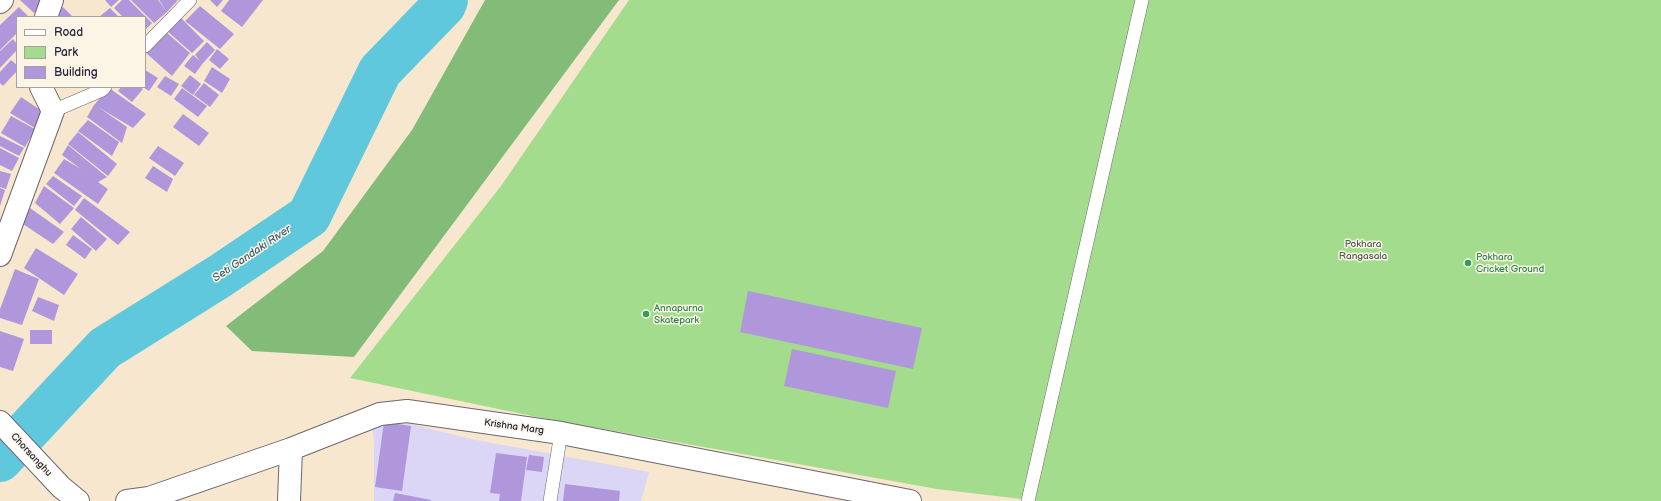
<!DOCTYPE html>
<style>
body{margin:0}
#map{position:relative;width:1661px;height:501px;overflow:hidden;background:#f6e7ce;font-family:"Balsamiq Sans",sans-serif}
canvas{display:block}
.legend{position:absolute;left:16px;top:16px;width:130px;height:72px;box-sizing:border-box;background:#fcf5e5;border:1px solid #a5a1a1;margin:0;padding:5px 7px;list-style:none;font-size:12px;color:#22223b}
.legend li{display:flex;align-items:center;gap:8px;height:20px}
.legend b{width:20px;border:1px solid #a5a1a1}
</style>
<div id="map">
<canvas width="1661" height="501"></canvas>
<ul class="legend">
<li><b style="height:5px;background:#fff"></b>Road</li>
<li><b style="height:11px;background:#a4dc8d"></b>Park</li>
<li><b style="height:11px;background:#b097db"></b>Building</li>
</ul>
</div>
<script>
const c = document.querySelector('canvas').getContext('2d');
c.lineJoin = 'round';
function fill(path, color) { c.fillStyle = color; c.fill(path, 'evenodd'); }
const toPath = rows => new Path2D(rows.map(r => 'M' + r).join(''));
function trace(path, color, width, dash) { c.strokeStyle = color; c.lineWidth = width; c.lineCap = dash ? 'butt' : 'round'; c.setLineDash(dash || []); c.stroke(path); }
function label(font, color, halo, rows, align = 'center') {
  c.font = font + ' "Balsamiq Sans",sans-serif'; c.lineWidth = 3; c.setLineDash([]); c.textBaseline = 'middle'; c.strokeStyle = halo; c.fillStyle = color; for (const [text, x, y, turn = 0] of rows) {
    c.save(); c.translate(x, y); c.rotate((+turn || 0) * Math.PI / 180); c.textAlign = isNaN(turn) ? turn : align; if (halo) c.strokeText(text, 0, 0); c.fillText(text, 0, 0); c.restore();
  }
}
fill(toPath([
 [391,419,471,439,649,472,641,501,374,501,374,443,372,422]
]), '#dcd6f6');
fill(toPath([
 [629,0,1661,0,1661,501,1038,501,937,489,537,417,350,378,501,186]
]), '#a4dc8d');
fill(toPath([
 [485,0,619,0,354,357,252,351,226,326,323,251,412,130]
]), '#83bc78');
trace(toPath([
 [0,460,105,348,220,276,309,216,380,71,444,5,446,0]
]), '#60c8dc', 44);
fill(toPath([
 [20,0,45,0,34,13],
 [105,0,119,0,111,7],
 [122,0,129,0,152,23,145,30,145,17,123,17,114,8],
 [131,0,158,0,167,12,154,23],
 [159,0,178,0,167,12],
 [210,0,223,0,217,7],
 [229,0,263,0,242,27,221,11],
 [200,6,234,34,220,49,185,21],
 [19,7,29,17,17,17,17,33,0,50,0,25],
 [63,7,73,17,54,17],
 [110,8,119,17,99,17],
 [180,17,204,41,192,53,166,30],
 [166,32,190,53,172,76,145,52],
 [13,39,17,44,17,50,0,68,0,51],
 [207,42,215,50,203,63,195,74,184,66,193,55,200,61,195,55],
 [217,49,229,59,220,69,209,60],
 [11,60,17,65,17,71,3,86,0,83,0,72],
 [212,67,230,79,222,93,204,81],
 [145,70,158,78,149,91,143,87,145,87],
 [190,75,201,84,193,95,181,86],
 [165,76,179,84,171,96,157,87],
 [204,83,219,95,210,107,194,95],
 [121,87,140,87,143,89,132,102,118,91],
 [109,88,146,114,133,128,98,107,127,127,122,143,87,117,94,105],
 [182,88,207,106,198,117,174,99],
 [21,97,45,113,35,128,10,113],
 [183,114,209,133,199,146,173,127],
 [11,116,35,129,25,147,1,133],
 [88,120,119,142,112,156,78,131],
 [78,132,117,164,108,176,68,144],
 [0,136,24,148,19,156,0,146],
 [68,145,107,177,98,182,108,189,98,204,54,173,64,159,81,169,62,155],
 [158,146,184,163,175,176,149,158],
 [0,148,19,158,12,171,0,165],
 [153,166,173,179,167,192,145,178],
 [0,171,11,174,6,189,0,187],
 [53,176,82,196,74,206,46,184],
 [44,186,74,208,60,224,35,203],
 [0,188,5,190,0,206],
 [84,198,130,232,118,245,75,210],
 [30,208,64,232,53,244,23,224],
 [81,217,107,239,96,251,71,229],
 [73,235,92,249,85,259,66,245],
 [36,248,78,274,64,295,24,268],
 [15,269,39,279,22,325,0,318,0,309],
 [748,291,922,328,913,369,740,332],
 [38,297,59,305,54,321,32,311],
 [30,330,52,330,52,344,30,344],
 [0,331,24,339,13,371,0,367],
 [792,349,896,371,888,408,784,386],
 [384,422,411,426,402,491,375,487],
 [496,453,527,457,521,501,499,501,500,494,490,493],
 [529,455,544,457,542,472,526,470],
 [565,484,620,491,619,501,563,501],
 [395,493,431,500,431,501,393,501]
]), '#b097db');
const lane = toPath([
 [145,46,190,0],
 [53,111,102,90,105,87],
 [550,501,561,433],
 [1028,501,1142,0]
]);
const street = toPath([
 [46,17,52,0],
 [0,255,53,111,41,87],
 [0,422,61,487,78,501],
 [127,501,149,498,291,449,380,414,407,411,561,433,910,501],
 [289,501,291,449]
]);
const secondary = toPath([
 [0,2,2,0]
]);
trace(lane, '#6c676e', 14);
trace(street, '#6c676e', 24);
trace(secondary, '#6c676e', 24);
trace(lane, '#fff', 13);
trace(street, '#fff', 22);
trace(secondary, '#fff', 22);
for (const [x, y, r, color] of [
 [1468,263,4,"#2e9e5b"],
 [646,314,4,"#2e9e5b"]
]) { const dot = new Path2D(); dot.arc(x, y, r, 0, 2 * Math.PI); c.fillStyle = color; c.fill(dot); trace(dot, '#fcf5e5', 1.5); }
label('10px', '#495a54', '#fcf5e5', [
 ["Pokhara",1363,244],
 ["Rangasala",1363,256]
]);
label('10px', '#27864d', '#fcf5e5', [
 ["Pokhara",1476,257],
 ["Cricket Ground",1476,269],
 ["Annapurna",654,308],
 ["Skatepark",654,320]
], 'left');
label('10px', '#22223b', '#fcf5e5', [
 ["Krishna Marg",514,427,8],
 ["Chorsanghu",31,455,47]
]);
label('italic 11px', '#385c73', '#fcf5e5', [
 ["Seti Gandaki River",252,254,-34]
]);
</script>
